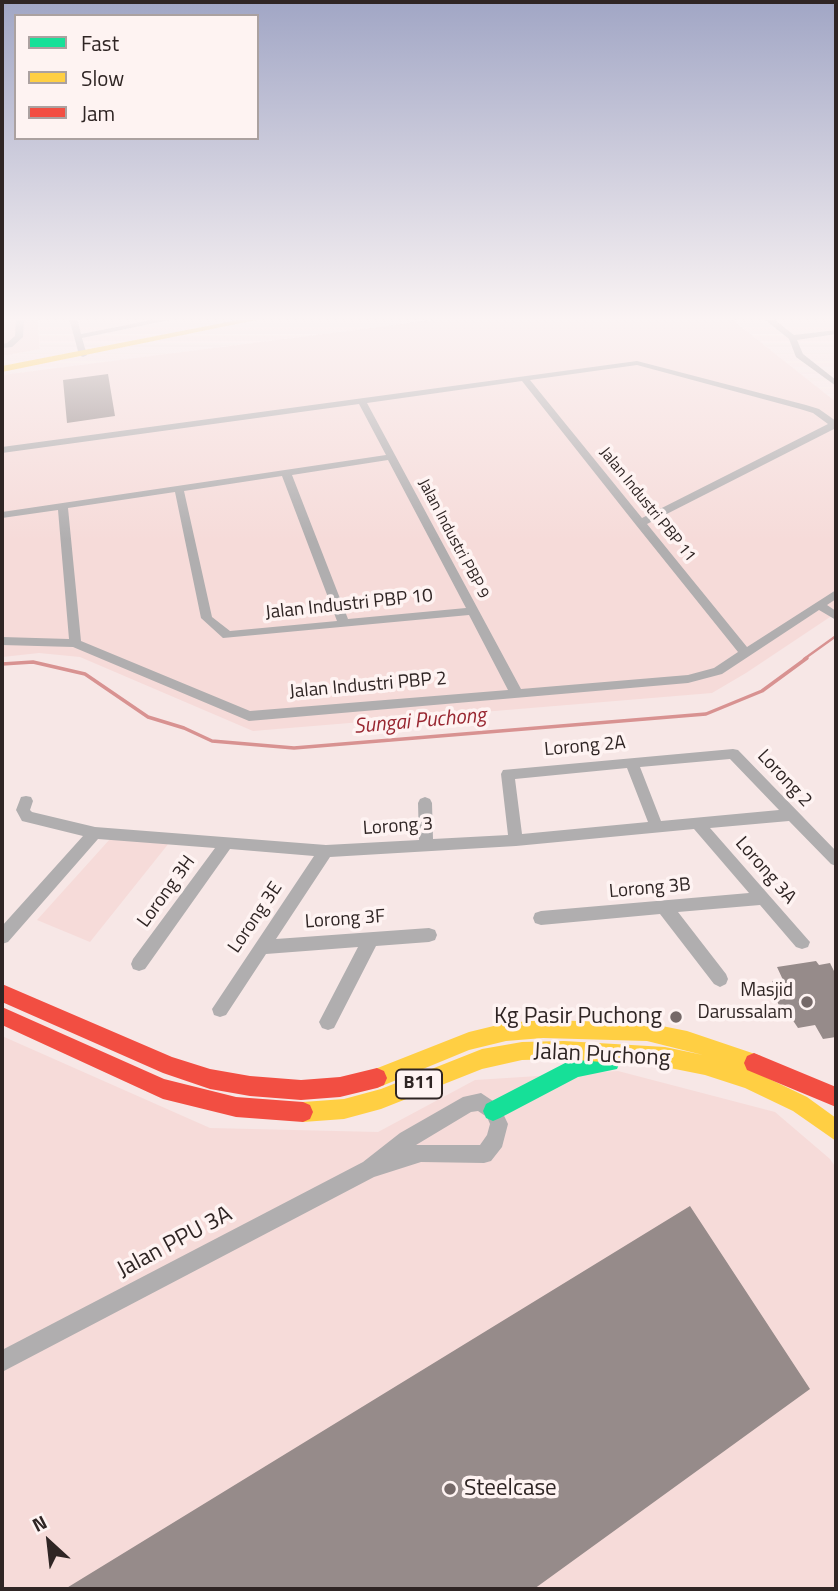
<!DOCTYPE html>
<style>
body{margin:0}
#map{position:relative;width:838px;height:1591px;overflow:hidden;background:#f7e7e6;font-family:"Titillium Web",sans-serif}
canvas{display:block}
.frame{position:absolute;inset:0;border:4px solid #2f2524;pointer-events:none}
.legend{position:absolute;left:14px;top:14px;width:245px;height:126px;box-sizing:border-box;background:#fef3f2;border:2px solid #aba1a0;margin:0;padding:9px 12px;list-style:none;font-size:21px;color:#2f2524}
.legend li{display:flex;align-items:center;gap:14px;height:35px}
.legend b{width:35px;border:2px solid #aba1a0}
.north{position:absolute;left:14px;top:1507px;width:70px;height:70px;-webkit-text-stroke:5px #fef3f2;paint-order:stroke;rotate:333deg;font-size:19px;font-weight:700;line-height:28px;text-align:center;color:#2f2524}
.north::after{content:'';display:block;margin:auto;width:24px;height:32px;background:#2f2524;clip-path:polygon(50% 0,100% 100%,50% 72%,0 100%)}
</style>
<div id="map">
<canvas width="838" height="1591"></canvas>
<div class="frame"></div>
<ul class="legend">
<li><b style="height:9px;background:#16e098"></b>Fast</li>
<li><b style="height:9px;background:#ffcf43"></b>Slow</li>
<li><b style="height:9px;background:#f24e42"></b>Jam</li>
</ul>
<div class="north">N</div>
</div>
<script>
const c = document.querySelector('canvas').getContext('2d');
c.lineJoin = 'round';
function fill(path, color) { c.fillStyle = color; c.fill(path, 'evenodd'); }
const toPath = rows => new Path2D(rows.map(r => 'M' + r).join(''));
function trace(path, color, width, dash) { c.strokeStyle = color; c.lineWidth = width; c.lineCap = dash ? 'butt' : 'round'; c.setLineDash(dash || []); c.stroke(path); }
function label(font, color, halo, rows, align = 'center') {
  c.font = font + ' "Titillium Web",sans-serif'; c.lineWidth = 7; c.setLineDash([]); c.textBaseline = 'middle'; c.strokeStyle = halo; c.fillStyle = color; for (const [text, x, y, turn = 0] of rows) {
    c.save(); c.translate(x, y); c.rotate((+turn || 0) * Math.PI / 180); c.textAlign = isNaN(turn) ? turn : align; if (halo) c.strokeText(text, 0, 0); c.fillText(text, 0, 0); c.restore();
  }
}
fill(toPath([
 [2,318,37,318,40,349,2,356],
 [449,318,730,318,836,402,836,613,746,673,712,693,253,731,80,657,39,653,2,657,2,375],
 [110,839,169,843,90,942,37,920],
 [2,1036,210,1128,378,1132,475,1080,618,1071,775,1112,830,1159,836,1168,836,1589,2,1589]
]), '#f6dbd9');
trace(toPath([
 [804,659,836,636]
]), '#d89291', 2.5);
trace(toPath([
 [2,664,33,662,85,674,148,717,184,728,212,741,294,748,706,714,762,691,807,658]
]), '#d89291', 3.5);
fill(toPath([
 [108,374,115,416,67,423,63,380],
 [816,961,819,965,830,963,836,975,836,1037,823,1039,815,1025,798,1028,784,1007,780,1008,775,996,779,995,772,981,783,980,777,967],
 [690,1206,810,1389,534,1589,65,1589]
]), '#968b8a');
fill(toPath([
 [16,318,24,318,23,337,12,347,2,348,2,344,7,343,15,336,16,318],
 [69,318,77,318,81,334,162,318,179,318,82,338,87,355,83,357,79,355,69,318],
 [763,318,772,318,794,335,836,330,836,334,797,340,803,354,836,380,836,386,796,357,789,339,763,318],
 [637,361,806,405,819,409,836,421,836,428,647,524,747,647,836,590,836,599,827,605,836,611,836,620,819,610,722,674,688,683,249,721,73,647,2,645,2,637,69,639,58,510,2,518,2,512,386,455,359,404,2,453,2,447,637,361],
 [637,365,800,409,813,413,828,424,642,518,530,380,637,365],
 [522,381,636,525,738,652,714,668,688,675,521,689,367,403,522,381],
 [388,460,466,608,348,619,292,475,388,460],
 [282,476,337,621,230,631,212,617,184,491,282,476],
 [175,492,201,618,223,638,469,615,508,690,250,711,81,641,68,508,175,492],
 [733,749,738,750,836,851,836,866,831,864,789,821,710,828,810,942,808,947,802,949,796,947,760,905,678,912,726,974,728,979,726,984,720,987,714,984,660,914,541,925,535,923,533,918,535,913,541,911,749,893,694,829,516,846,330,857,276,939,429,928,435,930,437,935,435,940,429,942,376,946,334,1028,328,1030,322,1028,319,1022,358,947,266,954,226,1015,220,1017,214,1015,212,1009,314,856,230,849,145,969,139,971,133,969,131,964,133,959,215,848,98,839,8,942,2,944,2,926,83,836,22,821,16,810,21,797,26,796,31,797,33,801,30,810,32,812,95,827,326,845,419,840,418,803,420,799,425,797,430,799,432,803,433,839,508,835,501,774,503,770,733,749],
 [730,759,779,810,661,821,640,767,730,759],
 [627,768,648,822,522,834,515,779,627,768],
 [481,1093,499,1105,508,1124,502,1147,491,1161,484,1163,421,1162,374,1177,2,1372,2,1350,363,1162,400,1133,463,1097,481,1093],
 [478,1111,487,1117,490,1124,487,1135,480,1145,416,1145,471,1112,478,1111]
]), '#b0aeaf');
fill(toPath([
 [610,1052,617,1055,620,1062,617,1069,578,1077,500,1118,493,1121,486,1118,483,1111,486,1104,569,1061,610,1052]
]), '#16e098');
fill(toPath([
 [248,318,266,318,2,372,2,366,248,318],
 [543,1020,647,1023,687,1031,761,1056,764,1063,761,1070,755,1072,807,1097,836,1118,836,1141,793,1111,745,1088,705,1075,665,1067,564,1059,522,1060,482,1069,381,1109,344,1119,303,1122,296,1119,293,1112,296,1105,303,1102,344,1099,381,1089,482,1049,522,1042,564,1041,665,1047,703,1055,647,1041,543,1038,506,1041,469,1050,377,1088,370,1085,367,1078,370,1071,469,1032,506,1023,543,1020]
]), '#ffcf43');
fill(toPath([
 [2,984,172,1057,210,1069,250,1076,301,1080,340,1077,377,1068,384,1071,387,1078,384,1085,377,1088,340,1097,301,1100,250,1096,210,1089,163,1073,2,1002,2,984],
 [2,1007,164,1079,236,1097,303,1102,310,1105,313,1112,310,1119,303,1122,236,1117,163,1099,2,1025,2,1007],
 [754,1053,836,1087,836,1107,747,1070,744,1063,747,1056,754,1053]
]), '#f24e42');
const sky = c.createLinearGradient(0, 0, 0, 541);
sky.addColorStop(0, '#a1a6c5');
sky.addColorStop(0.59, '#fbf4f4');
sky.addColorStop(1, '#fbf4f400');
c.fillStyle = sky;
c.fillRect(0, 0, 838, 541);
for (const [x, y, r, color] of [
 [807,1002,7,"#756968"],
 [676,1017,7,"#756968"],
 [450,1489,7,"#756968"]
]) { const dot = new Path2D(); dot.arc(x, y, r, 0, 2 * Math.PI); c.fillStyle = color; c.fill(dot); trace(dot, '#fef3f2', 2.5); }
label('16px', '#2f2524', '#fef3f2', [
 ["Jalan Industri PBP 11",647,505,51],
 ["Jalan Industri PBP 9",453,539,62]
]);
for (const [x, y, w] of [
 [419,1084,46]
]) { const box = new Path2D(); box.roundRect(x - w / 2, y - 14.5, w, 29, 5); c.fillStyle = '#fef3f2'; c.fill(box); trace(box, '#2f2524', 2); }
label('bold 18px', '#2f2524', null, [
 ["B11",419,1084]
]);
label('19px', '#2f2524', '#fef3f2', [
 ["Jalan Industri PBP 10",349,605,-6],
 ["Jalan Industri PBP 2",368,686,-5],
 ["Lorong 2A",585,747,-5],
 ["Lorong 2",784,779,47],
 ["Lorong 3",398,827,-4],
 ["Lorong 3A",765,871,49],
 ["Lorong 3B",650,889,-5],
 ["Lorong 3H",167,892,-54],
 ["Lorong 3E",256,918,-56],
 ["Lorong 3F",345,920,-4]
]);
label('19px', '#2f2524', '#fef3f2', [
 ["Masjid",793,991],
 ["Darussalam",793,1013]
], 'right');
label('italic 21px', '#982630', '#fef3f2', [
 ["Sungai Puchong",420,722,-5]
]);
label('23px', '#2f2524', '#fef3f2', [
 ["Kg Pasir Puchong",662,1017],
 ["Steelcase",464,1489,"left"]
], 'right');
label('23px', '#2f2524', '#fef3f2', [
 ["Jalan Puchong",602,1056,3],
 ["Jalan PPU 3A",175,1243,-28]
]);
</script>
